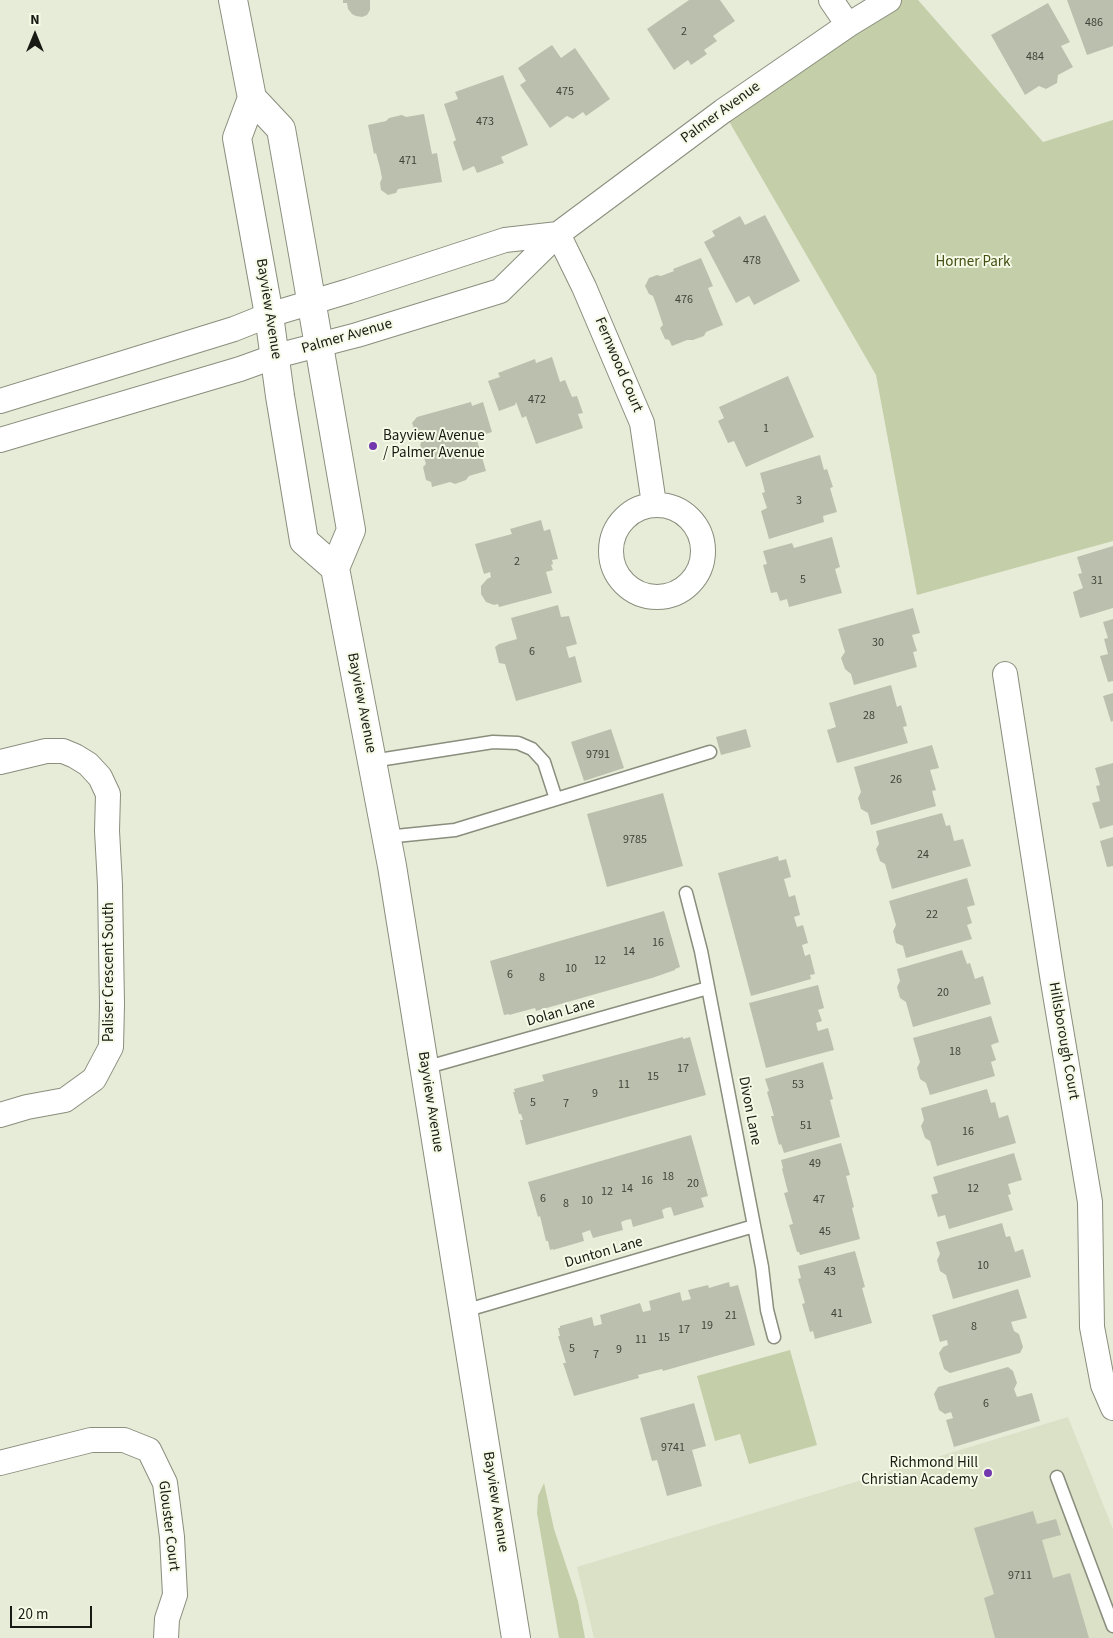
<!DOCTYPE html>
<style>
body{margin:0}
#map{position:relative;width:1113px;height:1638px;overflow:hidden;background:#e7ecd9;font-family:"Source Sans 3",sans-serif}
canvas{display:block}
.north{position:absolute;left:10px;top:10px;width:50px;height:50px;-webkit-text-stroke:4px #f4fae6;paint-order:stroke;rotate:0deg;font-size:14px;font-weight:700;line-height:20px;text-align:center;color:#181a13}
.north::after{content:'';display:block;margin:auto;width:18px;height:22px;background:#181a13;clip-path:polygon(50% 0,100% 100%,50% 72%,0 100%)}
.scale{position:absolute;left:10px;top:1606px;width:82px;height:22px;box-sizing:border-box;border:2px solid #181a13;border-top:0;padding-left:6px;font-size:15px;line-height:18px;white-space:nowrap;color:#181a13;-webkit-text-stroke:4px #f4fae6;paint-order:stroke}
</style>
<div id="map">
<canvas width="1113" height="1638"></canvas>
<div class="north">N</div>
<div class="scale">20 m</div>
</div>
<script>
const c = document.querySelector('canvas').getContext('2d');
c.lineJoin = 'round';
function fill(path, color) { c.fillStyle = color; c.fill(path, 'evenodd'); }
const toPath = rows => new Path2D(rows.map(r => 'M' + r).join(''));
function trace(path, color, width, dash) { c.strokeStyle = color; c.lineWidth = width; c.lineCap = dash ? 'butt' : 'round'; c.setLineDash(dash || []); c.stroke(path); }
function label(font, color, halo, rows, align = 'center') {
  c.font = font + ' "Source Sans 3",sans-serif'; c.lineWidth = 4; c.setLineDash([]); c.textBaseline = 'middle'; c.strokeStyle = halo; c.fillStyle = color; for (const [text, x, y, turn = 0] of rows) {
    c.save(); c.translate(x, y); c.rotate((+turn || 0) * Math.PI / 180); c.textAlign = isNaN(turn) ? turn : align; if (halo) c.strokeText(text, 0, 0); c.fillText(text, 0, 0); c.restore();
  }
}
fill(toPath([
 [1068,1417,1113,1529,1113,1638,594,1638,577,1567]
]), '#dae1c7');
fill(toPath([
 [891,0,918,0,1043,142,1113,120,1113,541,917,595,876,375,723,111],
 [790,1350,817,1445,749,1464,740,1434,715,1441,697,1376],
 [544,1483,554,1529,578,1601,585,1638,559,1638,537,1513,538,1496]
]), '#c4cea8');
fill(toPath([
 [343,0,370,0,370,10,367,15,362,17,356,16,352,14,348,9,347,3,343,3],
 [689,0,720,0,735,21,713,36,717,41,704,50,707,54,691,65,688,60,674,70,647,29],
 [1067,0,1113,0,1113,46,1087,55],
 [1048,3,1070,42,1061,46,1073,67,1058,75,1057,83,1046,89,1039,86,1025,95,991,35],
 [552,45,561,58,575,48,610,99,586,116,583,112,573,119,567,116,550,128,520,85,526,81,518,68],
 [503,75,528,145,501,157,504,163,477,173,474,166,463,171,453,142,456,140,444,104,458,99,455,92],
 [424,114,432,154,437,153,442,182,398,189,396,193,388,195,381,190,380,183,382,178,380,168,376,153,374,154,368,125,386,121,389,118,402,115,406,117],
 [765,215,800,281,754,305,749,296,736,303,704,242,715,236,712,231,740,216,745,225],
 [701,258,713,286,708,288,723,325,706,332,704,336,693,340,687,340,672,346,669,340,665,339,660,328,663,325,656,304,653,296,649,294,645,286,649,278,657,275,661,276,674,271,673,269],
 [552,357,560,382,565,380,572,397,577,396,583,413,578,414,583,428,536,444,526,416,522,418,516,402,515,405,499,411,488,381,500,377,498,373,535,359,536,363],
 [788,376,814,437,746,467,734,441,728,443,718,421,724,418,719,407],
 [471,402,472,406,483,402,492,432,476,437,486,471,469,476,466,480,455,484,450,482,432,487,431,482,426,480,423,467,426,464,420,444,421,444,419,434,415,432,412,423,417,417],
 [820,455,824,470,827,469,833,487,830,488,837,512,823,516,824,522,769,539,761,511,767,508,762,493,765,492,760,473],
 [541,520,544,531,550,529,558,559,552,560,553,564,551,565,553,570,546,572,552,593,499,607,498,604,494,605,486,602,481,594,481,586,487,579,491,577,490,572,484,574,475,544,512,534,510,529],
 [832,537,840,567,835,569,842,593,789,607,787,599,780,601,777,592,771,593,763,565,767,564,763,551,792,543,794,548],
 [1113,546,1113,608,1080,618,1073,592,1083,588,1078,574,1082,573,1077,557],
 [558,605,561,617,569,616,577,644,566,647,569,658,575,656,582,682,516,701,505,664,499,663,495,647,499,644,517,639,511,618],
 [913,608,920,633,912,635,917,651,913,652,917,667,854,685,851,674,845,669,841,658,845,652,838,629],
 [1113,619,1113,681,1108,682,1100,656,1108,654,1104,639,1108,638,1103,622],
 [891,685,897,707,901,705,907,726,903,727,908,743,837,763,827,730,836,727,829,703],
 [1113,693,1113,721,1111,722,1103,696],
 [611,729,624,768,584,781,571,742],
 [746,729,751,747,721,755,716,737],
 [932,745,939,768,930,770,936,790,932,791,936,806,871,825,868,813,861,809,858,798,861,792,854,767],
 [1113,763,1113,825,1100,829,1092,803,1100,801,1096,786,1100,785,1095,768],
 [663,793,683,866,607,887,587,814],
 [942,813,946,826,950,825,954,841,963,839,971,866,892,889,885,864,880,861,876,849,879,844,876,831],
 [1113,837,1113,866,1107,867,1100,841],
 [778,856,779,861,786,859,791,877,784,879,789,897,795,895,800,915,794,917,797,927,803,925,808,943,802,945,805,956,810,954,815,974,810,975,811,979,751,996,718,873],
 [967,878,975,905,967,907,972,923,967,925,972,939,906,958,903,946,896,943,893,931,896,925,889,901],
 [664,911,680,967,675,969,675,970,652,978,536,1011,535,1008,509,1015,509,1014,504,1015,490,961],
 [962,950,967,964,970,963,975,979,983,976,991,1004,913,1027,906,1002,900,998,897,987,900,981,897,969],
 [818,985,824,1008,818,1010,822,1021,816,1023,818,1031,828,1028,834,1050,766,1068,749,1003],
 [991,1016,999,1042,991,1045,996,1060,991,1062,995,1076,930,1095,926,1083,920,1079,917,1068,920,1062,913,1038],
 [683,1037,683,1039,690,1037,706,1095,526,1145,520,1120,523,1120,521,1114,519,1114,513,1092,515,1092,514,1089,544,1081,542,1075],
 [823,1062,833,1099,830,1100,840,1137,784,1153,781,1144,779,1145,771,1116,774,1116,767,1092,769,1091,765,1079],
 [987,1089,991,1103,995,1102,999,1118,1008,1115,1016,1143,937,1166,930,1141,925,1138,921,1126,924,1120,921,1108],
 [691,1135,708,1196,701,1198,704,1207,674,1216,671,1207,666,1208,662,1210,664,1218,633,1227,631,1219,626,1220,621,1222,623,1230,593,1238,590,1230,582,1233,584,1241,553,1250,553,1249,550,1250,548,1241,546,1241,540,1216,538,1217,528,1182],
 [841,1143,850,1175,846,1176,854,1207,852,1208,860,1239,800,1255,799,1252,797,1252,789,1225,793,1224,784,1193,788,1192,782,1169,783,1168,781,1160],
 [1014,1153,1022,1180,1008,1184,1011,1194,1008,1195,1013,1210,949,1229,945,1215,938,1217,931,1195,938,1193,933,1177],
 [1002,1223,1006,1237,1010,1236,1015,1252,1023,1249,1031,1277,953,1299,946,1275,940,1271,937,1260,940,1254,936,1242],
 [855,1251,865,1287,862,1288,872,1323,815,1339,813,1331,810,1332,802,1304,805,1303,798,1279,801,1278,798,1266],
 [729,1282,730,1287,738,1285,755,1345,663,1371,662,1369,638,1375,639,1378,574,1396,563,1363,566,1363,558,1336,560,1336,558,1328,560,1328,560,1326,592,1317,594,1326,602,1324,600,1315,640,1303,643,1312,651,1310,649,1301,680,1292,682,1301,691,1299,688,1290,708,1285,709,1288],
 [1018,1289,1027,1318,1011,1322,1014,1331,1019,1334,1023,1347,1020,1353,950,1373,944,1369,939,1353,943,1347,948,1345,947,1340,940,1342,932,1315],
 [1008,1367,1013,1371,1017,1383,1014,1389,1017,1397,1032,1393,1040,1421,954,1447,946,1420,953,1418,951,1412,945,1414,939,1410,934,1394,938,1387],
 [694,1403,706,1446,692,1450,702,1486,667,1496,657,1460,652,1461,640,1418],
 [1033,1511,1037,1524,1056,1519,1061,1535,1042,1540,1053,1578,1070,1573,1089,1638,995,1638,984,1598,994,1594,974,1528]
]), '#bbc0ae');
const lane = toPath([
 [372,761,493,742,518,743,532,749,544,762,556,799],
 [386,837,455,830,710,752],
 [686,893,701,951,762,1267,767,1310,774,1337],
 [424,1068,708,988],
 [464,1311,754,1226],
 [1057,1477,1113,1626]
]);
const street = toPath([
 [831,0,848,25],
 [558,234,584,287,642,423,654,504],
 [0,401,234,329,269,315,349,291,505,240,558,234],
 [0,440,240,369,276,356,357,335,500,291,558,234,723,111,848,25,889,0],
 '611 551a46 46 0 1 1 92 0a46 46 0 1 1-92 0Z',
 [1005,674,1053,982,1090,1202,1092,1327,1103,1385,1113,1408],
 [0,762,46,751,63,751,75,756,88,764,100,777,108,794,107,831,110,885,112,1005,111,1047,94,1079,65,1100,27,1107,0,1115],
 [0,1463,91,1440,124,1440,149,1450,165,1483,172,1537,175,1595,167,1619,166,1638]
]);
const secondary = toPath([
 [233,0,252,98,281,129,305,265,351,530,335,568,392,866,516,1638],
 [252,98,237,138,269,315,280,396,304,541,335,568]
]);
trace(lane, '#898e7d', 15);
trace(street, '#898e7d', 26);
trace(secondary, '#898e7d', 30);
trace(lane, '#fff', 12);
trace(street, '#fff', 24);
trace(secondary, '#fff', 28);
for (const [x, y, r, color] of [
 [373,446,5,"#7338ae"],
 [988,1473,5,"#7338ae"]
]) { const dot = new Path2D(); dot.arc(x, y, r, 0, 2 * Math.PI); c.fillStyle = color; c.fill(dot); trace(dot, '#f4fae6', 2); }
label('12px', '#41443a', null, [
 ["486",1094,23],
 ["2",684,32],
 ["484",1035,57],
 ["475",565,92],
 ["473",485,122],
 ["471",408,161],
 ["478",752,261],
 ["476",684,300],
 ["472",537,400],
 ["1",766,429],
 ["3",799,501],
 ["2",517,562],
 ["5",803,580],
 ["31",1097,581],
 ["30",878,643],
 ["6",532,652],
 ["28",869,716],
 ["9791",598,755],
 ["26",896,780],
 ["9785",635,840],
 ["24",923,855],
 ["22",932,915],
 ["16",658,943],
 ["14",629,952],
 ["12",600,961],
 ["10",571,969],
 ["6",510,975],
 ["8",542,978],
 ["20",943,993],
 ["18",955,1052],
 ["17",683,1069],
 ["15",653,1077],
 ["11",624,1085],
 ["53",798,1085],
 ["9",595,1094],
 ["5",533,1103],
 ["7",566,1104],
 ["51",806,1126],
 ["16",968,1132],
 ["49",815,1164],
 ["18",668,1177],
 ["16",647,1181],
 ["20",693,1184],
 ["14",627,1189],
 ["12",973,1189],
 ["12",607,1192],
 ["6",543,1199],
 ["47",819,1200],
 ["10",587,1201],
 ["8",566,1204],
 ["45",825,1232],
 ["10",983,1266],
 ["43",830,1272],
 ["41",837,1314],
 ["21",731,1316],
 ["19",707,1326],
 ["8",974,1327],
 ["17",684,1330],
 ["15",664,1338],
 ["11",641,1340],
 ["5",572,1349],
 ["9",619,1350],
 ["7",596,1355],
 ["6",986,1404],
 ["9741",673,1448],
 ["9711",1020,1576]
]);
label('15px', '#181a13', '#f4fae6', [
 ["Palmer Avenue",721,113,-36],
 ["Bayview Avenue",268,309,81],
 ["Palmer Avenue",347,337,-16],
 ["Fernwood Court",618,365,67],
 ["Bayview Avenue",361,703,79],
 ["Paliser Crescent South",110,972,-90],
 ["Dolan Lane",561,1013,-16],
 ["Hillsborough Court",1063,1041,80],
 ["Bayview Avenue",430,1102,81],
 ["Divon Lane",749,1111,79],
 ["Dunton Lane",604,1253,-16],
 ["Bayview Avenue",495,1502,81],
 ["Glouster Court",168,1526,83]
]);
label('15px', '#434f12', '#f4fae6', [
 ["Horner Park",973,263]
]);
label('15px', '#181a13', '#f4fae6', [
 ["Bayview Avenue",383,437],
 ["/ Palmer Avenue",383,454],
 ["Richmond Hill",978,1464,"right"],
 ["Christian Academy",978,1481,"right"]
], 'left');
</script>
